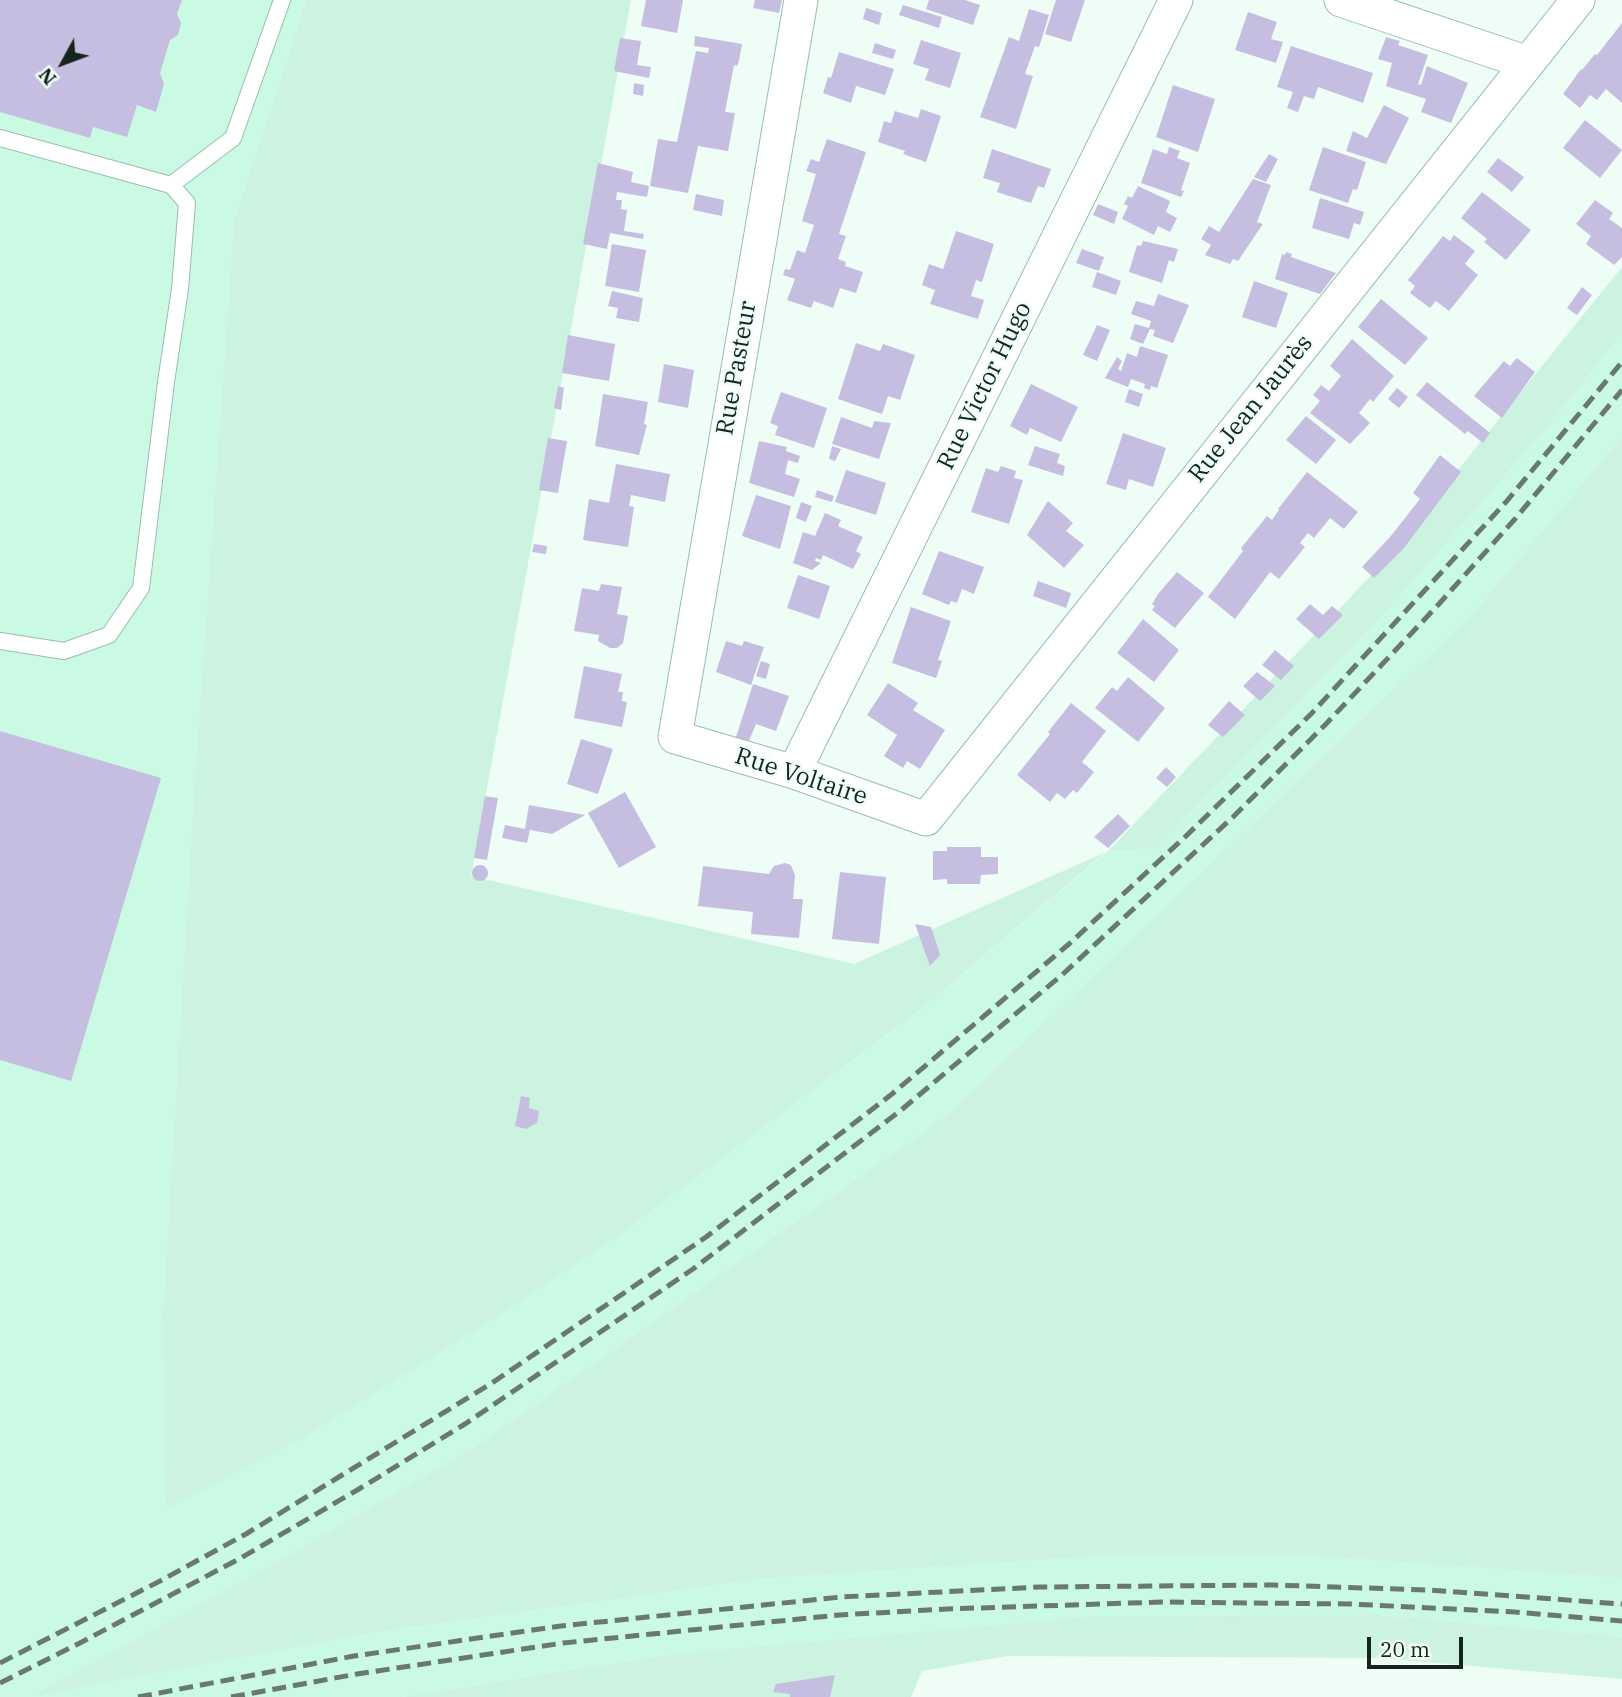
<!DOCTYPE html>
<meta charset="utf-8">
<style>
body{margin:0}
#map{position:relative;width:1622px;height:1697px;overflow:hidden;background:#eefef6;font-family:"IBM Plex Serif",serif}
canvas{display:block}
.north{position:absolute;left:28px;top:28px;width:70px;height:70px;-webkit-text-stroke:5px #eefef6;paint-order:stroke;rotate:229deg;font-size:19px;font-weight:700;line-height:28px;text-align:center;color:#15241d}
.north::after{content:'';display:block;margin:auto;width:24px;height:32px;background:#15241d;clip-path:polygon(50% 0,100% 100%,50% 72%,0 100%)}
.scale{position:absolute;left:1367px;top:1637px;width:96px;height:32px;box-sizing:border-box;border:4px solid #15241d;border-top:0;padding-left:9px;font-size:21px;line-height:24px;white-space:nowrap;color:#15241d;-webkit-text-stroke:5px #eefef6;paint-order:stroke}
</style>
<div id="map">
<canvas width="1622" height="1697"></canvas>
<div class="north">N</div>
<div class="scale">20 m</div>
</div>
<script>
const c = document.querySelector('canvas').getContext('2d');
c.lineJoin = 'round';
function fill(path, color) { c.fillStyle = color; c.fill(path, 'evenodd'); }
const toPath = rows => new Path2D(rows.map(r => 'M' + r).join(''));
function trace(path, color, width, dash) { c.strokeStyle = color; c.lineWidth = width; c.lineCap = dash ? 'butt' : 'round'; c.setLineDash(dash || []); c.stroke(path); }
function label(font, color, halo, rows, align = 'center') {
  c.font = font + ' "IBM Plex Serif",serif'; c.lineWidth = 5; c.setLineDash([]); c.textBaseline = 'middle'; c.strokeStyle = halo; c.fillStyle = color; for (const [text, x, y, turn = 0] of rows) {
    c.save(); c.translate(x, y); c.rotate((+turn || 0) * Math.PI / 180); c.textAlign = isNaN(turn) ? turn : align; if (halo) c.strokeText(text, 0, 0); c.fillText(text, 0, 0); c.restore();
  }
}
fill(toPath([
 [0,0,306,0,234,220,194,788,163,1311,164,1493,628,1229,925,1006,1108,851,1156,849,1388,610,1551,423,1622,334,1622,437,1471,615,946,1116,476,1446,271,1565,36,1695,378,1632,760,1579,1100,1556,1313,1556,1622,1578,1622,1637,1380,1615,665,1655,402,1697,0,1697]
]), '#cafae3');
fill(toPath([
 [306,0,631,0,471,876,854,964,1108,851,1382,564,1622,267,1622,334,1551,423,1388,610,1156,849,1107,851,925,1006,628,1229,474,1331,301,1439,168,1508,164,1493,163,1311,194,788,234,220],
 [1622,437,1622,1578,1313,1556,1100,1556,760,1579,378,1632,33,1696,271,1565,476,1446,946,1116,1471,615],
 [1380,1615,1622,1637,1622,1679,1380,1658,1007,1656,922,1671,911,1697,402,1697,665,1655,1090,1617]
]), '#ccf2e0');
fill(toPath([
 [0,0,182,0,177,14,181,23,178,35,170,40,160,73,164,84,156,112,137,105,127,137,93,127,90,138,0,112],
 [646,0,683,0,677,33,641,26],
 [755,0,782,0,779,13,753,8],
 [929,0,965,0,980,5,973,25,926,9],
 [1056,0,1085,0,1071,42,1045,34],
 [903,5,942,17,939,28,899,15],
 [866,8,882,13,879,25,863,19],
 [1029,9,1049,15,1039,47,1035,46,1025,74,1033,76,1016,129,980,117,1009,37,1019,41],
 [1248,12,1277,22,1271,39,1283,42,1276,63,1235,50],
 [1622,23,1622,103,1606,89,1597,100,1590,95,1580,108,1563,94,1581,69,1582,70,1595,54,1597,55],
 [695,36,742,44,739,61,737,66,734,65,725,112,735,113,728,151,698,146,688,193,650,186,658,139,677,142,696,51,708,53,709,48,694,46],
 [1386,37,1400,41,1398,45,1428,55,1418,84,1421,85,1427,66,1468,83,1451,123,1421,112,1426,99,1386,86,1392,63,1378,59],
 [620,38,641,41,637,65,651,67,649,78,614,71],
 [921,40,961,53,950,88,925,80,929,69,913,64],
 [875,43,896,50,893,59,872,53],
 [1291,46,1373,73,1363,103,1318,87,1314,99,1304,96,1298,112,1287,108,1293,92,1277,87],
 [839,52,894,69,885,95,856,86,851,103,823,93,828,77,831,78],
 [634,83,644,85,643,96,633,94],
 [1173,85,1215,99,1198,152,1156,137],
 [1384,105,1409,118,1386,164,1346,151,1353,131,1367,138],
 [921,109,941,116,926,162,903,154,905,151,878,142,884,121,891,123,895,111,918,118],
 [1585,120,1622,150,1600,178,1563,148],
 [827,139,866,152,839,234,846,236,838,259,846,262,845,266,863,272,856,293,840,288,833,308,814,301,811,308,787,300,795,279,783,275,785,269,790,270,797,250,805,253,814,225,802,221,816,174,806,171,811,159,819,162],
 [1169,147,1180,151,1177,158,1190,163,1181,190,1184,191,1181,197,1141,183,1153,149,1167,154],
 [1323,147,1366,162,1357,190,1353,189,1348,203,1309,190],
 [992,149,1051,169,1044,188,1038,186,1031,203,997,192,1000,183,983,178],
 [1269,154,1278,159,1266,182,1254,177],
 [1498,158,1524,177,1512,192,1487,172],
 [598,163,633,172,631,182,649,186,647,197,617,192,616,200,622,200,621,209,627,210,624,231,644,234,643,239,610,233,607,249,583,244],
 [1253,179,1271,185,1257,222,1263,224,1254,237,1238,261,1233,259,1230,264,1205,255,1211,245,1201,239,1209,226,1219,232],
 [1138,186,1170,201,1166,212,1177,218,1170,232,1158,226,1154,235,1122,219,1128,206,1124,204,1128,196,1132,198],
 [1482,192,1531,230,1506,260,1484,242,1487,239,1461,218],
 [696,194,724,200,722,216,693,210],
 [1320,198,1364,212,1360,225,1354,223,1349,239,1312,228],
 [1595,200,1613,213,1609,219,1622,228,1622,257,1614,265,1586,244,1591,236,1576,224],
 [1098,204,1118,212,1114,224,1093,215],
 [956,231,994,244,982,282,976,280,971,296,984,300,978,319,930,304,935,290,922,285,929,264,943,269],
 [1454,235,1475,251,1465,264,1478,275,1449,311,1436,301,1430,308,1410,293,1415,286,1408,280,1443,236,1450,241],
 [1143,241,1178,249,1174,262,1169,260,1162,283,1129,272,1137,245,1141,246],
 [612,244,646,250,639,292,605,286],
 [1082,249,1104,257,1099,271,1076,263],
 [1286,252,1292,254,1291,257,1336,273,1320,294,1275,279,1282,254,1285,255],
 [1097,272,1121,281,1116,295,1092,287],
 [1254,281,1288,293,1276,328,1242,317],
 [1582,287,1592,295,1577,315,1567,308],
 [612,291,643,298,639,322,616,318,618,308,608,306],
 [1158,294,1189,305,1173,343,1153,336,1155,330,1150,329,1143,344,1130,339,1135,324,1149,328,1151,321,1131,314,1136,301,1154,306],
 [1381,299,1428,338,1405,365,1358,327],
 [1097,325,1110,330,1097,361,1083,355],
 [568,335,615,344,609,381,562,373],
 [1352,339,1394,376,1373,402,1370,399,1359,413,1370,423,1350,444,1310,413,1320,401,1313,395,1321,385,1329,391,1341,376,1330,366],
 [856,343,880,351,883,344,915,355,900,400,888,396,882,414,838,399],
 [1140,346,1168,355,1157,388,1151,386,1150,390,1144,388,1145,384,1131,379,1128,387,1105,378,1117,357,1122,361,1118,369,1121,371,1127,353,1137,357],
 [1517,358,1535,372,1502,418,1474,396,1504,361,1510,366],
 [664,364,694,370,688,408,658,402],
 [1427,382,1490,433,1483,443,1468,431,1465,434,1416,395],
 [1031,384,1078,407,1061,442,1030,428,1027,435,1010,426],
 [558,386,564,388,561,410,554,408],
 [1397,388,1408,397,1399,408,1388,399],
 [1129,389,1143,394,1139,407,1125,402],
 [781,392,827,408,814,448,775,435,778,426,770,423],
 [603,394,648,402,644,424,647,425,639,455,595,446],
 [1306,416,1336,440,1316,464,1286,440],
 [841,417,872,428,874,421,891,423,879,459,832,444],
 [1123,433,1166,448,1153,487,1129,479,1126,490,1106,484],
 [548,438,567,441,558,493,539,490],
 [759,441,787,447,786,451,800,456,798,463,788,460,785,474,800,479,794,497,749,483],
 [832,446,841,449,835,461,829,459],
 [1035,446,1060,454,1057,463,1065,466,1063,476,1028,465],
 [1440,455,1461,472,1404,548,1374,578,1362,567,1390,537,1420,499,1413,493],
 [616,464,670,474,665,502,631,495,629,506,634,507,628,547,583,540,589,499,609,503],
 [1001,466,1016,471,1014,478,1023,480,1009,524,971,512,986,468,998,472],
 [846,470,886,483,876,515,835,502],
 [1307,472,1358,512,1344,529,1330,518,1314,538,1308,533,1300,543,1305,547,1279,579,1270,572,1235,619,1208,597,1243,551,1241,548,1267,516,1272,520,1279,510,1278,509],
 [817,490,834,496,832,502,815,497],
 [756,495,791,506,780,549,742,536],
 [1048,501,1073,523,1066,531,1084,545,1064,568,1027,535],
 [801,502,812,506,806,522,796,518],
 [825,513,841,520,838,526,863,537,856,551,861,554,853,569,823,555,821,560,816,558,815,561,821,563,812,570,793,563,803,532,815,536],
 [534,544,547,546,546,554,532,552],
 [939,551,984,567,974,594,962,589,957,603,951,601,949,605,922,594],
 [1177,572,1204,593,1175,628,1152,610,1155,606,1152,604,1158,594],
 [798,575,830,586,819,619,787,608],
 [1038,581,1071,593,1066,608,1033,596],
 [601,584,622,587,617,614,628,616,623,643,617,648,610,648,598,641,599,635,574,631,582,588,599,591],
 [1310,604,1323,615,1332,606,1343,615,1319,639,1296,619],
 [911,607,951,621,938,660,942,661,936,678,892,663],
 [1143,619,1179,650,1154,682,1117,653],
 [726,641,742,646,744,641,764,647,751,685,716,672],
 [1275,650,1294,666,1281,680,1262,665],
 [761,661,770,664,766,679,756,676],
 [584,666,622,674,618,692,623,692,622,701,627,702,622,727,574,718],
 [1257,672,1275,686,1260,701,1243,686],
 [1128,677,1165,708,1138,742,1095,708,1112,687,1117,691],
 [888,683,918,703,913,710,945,730,920,769,907,761,903,768,884,756,897,735,867,715],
 [753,684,789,696,776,731,756,724,749,741,736,737],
 [1229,701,1245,715,1223,737,1208,725],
 [1071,703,1106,731,1082,762,1094,772,1077,793,1073,790,1065,799,1057,793,1050,802,1017,775,1050,734,1048,732],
 [0,731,161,778,71,1081,0,1060],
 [581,739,613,749,598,794,567,784],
 [1166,767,1176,777,1167,787,1156,778],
 [625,792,656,847,619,868,588,813],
 [485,796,498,798,487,860,474,858],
 [529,805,585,815,552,834,530,830,527,843,502,838,505,825,525,829],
 [1118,814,1130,826,1108,848,1094,837],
 [947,847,981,847,981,857,998,857,998,874,981,875,980,884,947,884,947,879,933,880,933,851,947,851],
 [785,863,791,865,795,875,793,899,803,899,799,938,751,934,753,912,698,906,703,866,769,874,774,866],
 '472 873a8 8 0 1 1 16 0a8 8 0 1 1-16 0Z',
 [840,872,886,877,879,944,832,939],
 [915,924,931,927,940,955,930,966],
 [521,1096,530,1098,529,1108,539,1111,537,1123,526,1129,515,1126],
 [835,1675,830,1697,790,1697,790,1694,773,1692,776,1684]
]), '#c6bee1');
const lane = toPath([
 [0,138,171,185,187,203,180,289,166,382,141,588,109,635,64,651,0,641],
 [171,185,233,138,282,0]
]);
const street = toPath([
 [801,0,675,737,794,772,926,819,1578,0],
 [1341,0,1528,63],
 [794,772,1176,0]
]);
trace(lane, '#98beac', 18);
trace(street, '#98beac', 35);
trace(lane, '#fff', 16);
trace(street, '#fff', 33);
trace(toPath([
 [0,1663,160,1581,246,1534,492,1383,706,1237,892,1094,1069,944,1186,836,1311,714,1506,502,1622,362],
 [0,1683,76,1645,239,1559,359,1489,465,1424,693,1269,900,1111,1063,974,1233,817,1325,725,1438,605,1515,519,1622,390],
 [138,1697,354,1656,561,1626,841,1597,1040,1587,1273,1585,1428,1590,1622,1604],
 [231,1697,357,1674,563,1643,839,1615,947,1609,1162,1602,1350,1604,1515,1612,1622,1621]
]), '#697971', 5, [14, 7]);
label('24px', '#15241d', '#eefef6', [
 ["Rue Pasteur",737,368,-80],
 ["Rue Victor Hugo",985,386,-64],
 ["Rue Jean Jaurès",1251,409,-51],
 ["Rue Voltaire",801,777,18]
]);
</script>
